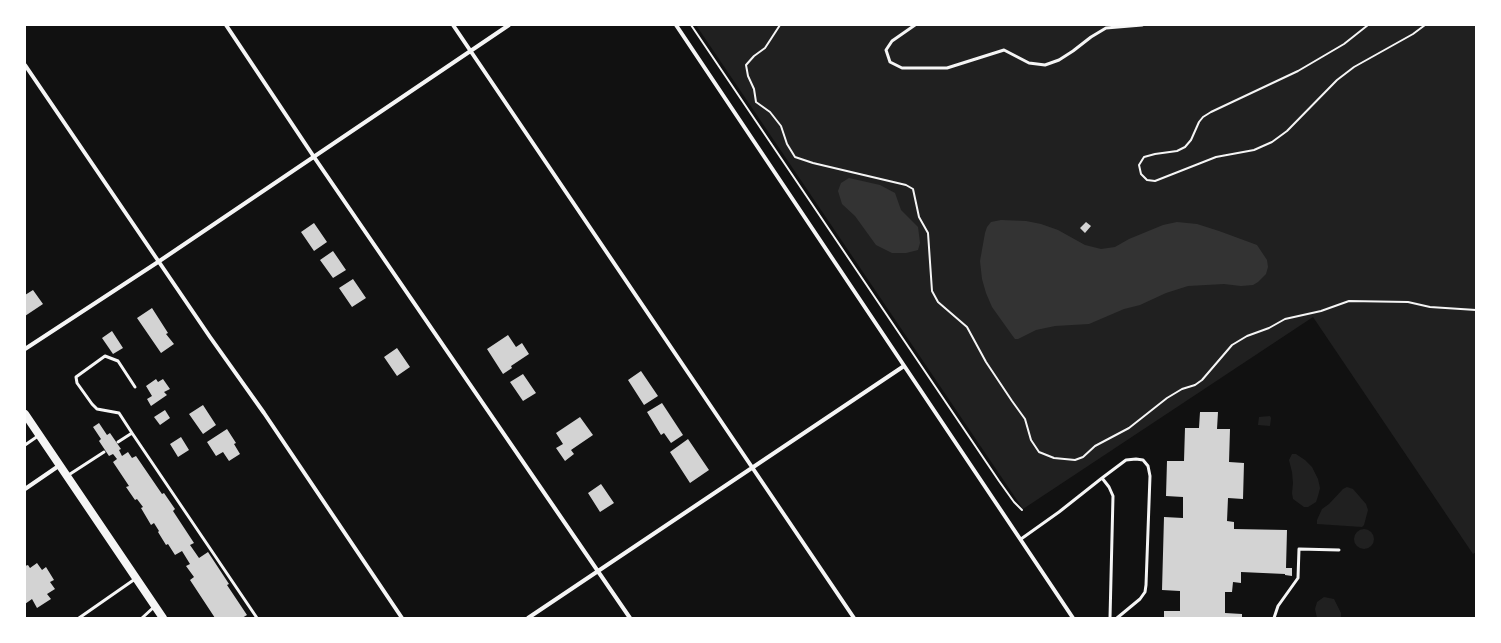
<!DOCTYPE html>
<style>
body{margin:0}
#map{position:relative;width:1501px;height:643px;overflow:hidden;background:#111;font-family:"Source Sans 3",sans-serif}
canvas{display:block}
.frame{position:absolute;inset:0;border:26px solid #fff;pointer-events:none}
</style>
<div id="map">
<canvas width="1501" height="643"></canvas>
<div class="frame"></div>
</div>
<script>
const c = document.querySelector('canvas').getContext('2d');
c.lineJoin = 'round';
function fill(path, color) { c.fillStyle = color; c.fill(path, 'evenodd'); }
const toPath = rows => new Path2D(rows.map(r => 'M' + r).join(''));
function trace(path, color, width, dash) { c.strokeStyle = color; c.lineWidth = width; c.lineCap = dash ? 'butt' : 'round'; c.setLineDash(dash || []); c.stroke(path); }
fill(toPath([
 [696,25,1476,25,1476,552,1473,554,1313,317,1023,509],
 [1270,416,1271,418,1270,426,1258,425,1259,417],
 [1292,454,1296,454,1305,460,1312,467,1318,479,1320,488,1318,496,1316,502,1308,507,1304,507,1293,499,1292,493,1293,483,1292,472,1289,460],
 [1347,487,1353,489,1366,504,1368,510,1364,525,1362,527,1317,524,1317,520,1322,509,1329,504,1343,489],
 '1354 539a10 10 0 1 1 20 0a10 10 0 1 1-20 0Z',
 [1324,597,1334,599,1341,613,1341,618,1317,618,1315,609,1317,602]
]), '#202020');
fill(toPath([
 [849,178,880,185,895,193,901,210,918,227,920,243,918,250,906,253,892,253,876,245,855,216,842,204,838,191,841,183],
 [1001,220,1026,221,1041,224,1058,230,1085,245,1101,249,1115,247,1129,239,1163,225,1177,222,1197,224,1219,231,1257,245,1267,260,1268,267,1266,274,1258,282,1253,285,1241,286,1224,284,1188,286,1166,293,1140,305,1124,309,1089,324,1055,326,1036,330,1018,339,1015,339,1012,335,992,307,986,293,982,279,980,261,985,233,987,227,991,222]
]), '#333');
fill(toPath([
 [1086,222,1091,226,1085,233,1080,228],
 [314,223,327,242,314,251,301,232],
 [333,251,346,270,333,278,320,260],
 [353,279,366,298,352,307,339,288],
 [33,290,43,304,25,316,25,295],
 [152,308,168,333,166,334,174,344,161,353,137,318],
 [112,331,123,348,113,354,102,338],
 [508,335,516,347,522,343,529,354,511,366,512,368,503,374,487,349],
 [397,348,410,367,397,376,384,357],
 [641,371,658,396,644,405,628,380],
 [523,374,536,393,523,401,510,382],
 [156,379,158,382,163,379,170,389,164,392,167,395,151,406,147,399,152,396,146,386],
 [662,403,683,435,671,443,664,433,661,435,647,412],
 [203,405,216,425,203,434,189,414],
 [165,410,170,418,160,425,154,417],
 [1200,412,1218,412,1217,429,1230,429,1229,462,1244,463,1243,499,1228,498,1227,521,1234,522,1234,529,1287,530,1286,568,1292,568,1292,576,1285,575,1285,574,1241,572,1241,583,1233,582,1232,592,1225,592,1225,613,1242,614,1242,618,1164,618,1164,611,1180,611,1180,591,1162,590,1164,517,1183,518,1183,497,1166,496,1167,461,1184,461,1185,428,1199,428],
 [580,417,593,435,571,450,574,454,565,461,556,448,563,444,556,433],
 [99,423,107,435,110,433,121,449,119,450,122,456,128,452,132,458,136,456,162,494,164,493,175,509,173,511,194,543,190,545,199,558,208,552,229,584,227,585,247,615,242,618,215,618,190,580,194,577,186,566,190,564,182,551,175,555,168,544,166,545,158,532,159,531,154,523,151,525,141,508,143,507,137,499,135,500,126,487,129,486,113,462,117,459,113,454,109,456,99,441,101,439,93,427],
 [227,429,236,443,234,444,240,454,229,461,223,452,216,456,207,442],
 [181,437,189,450,178,457,170,444],
 [688,439,709,470,690,483,670,452],
 [601,484,614,503,600,512,588,493],
 [37,563,42,570,46,567,54,580,50,582,55,589,47,594,51,599,37,608,32,599,25,604,25,566,28,565,30,568]
]), '#d3d3d3');
trace(toPath([
 [691,25,999,481,1014,502,1022,510],
 [780,25,765,48,754,56,746,65,748,76,754,89,756,102,770,112,781,126,787,144,795,157,813,163,906,185,913,189,919,217,928,233,932,291,938,302,967,327,986,362,1012,401,1025,419,1031,440,1039,452,1054,458,1075,460,1083,457,1095,446,1129,428,1167,398,1182,389,1195,385,1202,380,1232,345,1247,336,1269,328,1285,319,1321,311,1349,301,1408,302,1430,307,1476,310],
 [1368,25,1344,44,1298,71,1211,112,1203,117,1199,122,1191,140,1185,147,1177,151,1155,154,1144,157,1139,165,1141,174,1147,180,1155,181,1216,157,1254,150,1272,142,1287,131,1337,80,1354,67,1413,34,1425,25]
]), '#f5f5f5', 2);
trace(toPath([
 [915,25,892,41,886,50,890,62,902,68,947,68,1004,50,1029,63,1045,65,1059,60,1073,51,1091,37,1106,28,1142,25],
 [132,433,119,413,97,409,92,404,77,383,76,377,105,356,118,361,135,387],
 [118,442,132,433,257,618],
 [25,445,38,436],
 [67,476,104,452],
 [1102,478,1126,460,1136,459,1143,460,1148,466,1150,476,1146,585,1145,592,1140,599,1117,618],
 [1021,539,1059,512,1102,478,1109,487,1113,496,1110,618],
 [79,618,135,579],
 [142,618,154,607],
 [1274,618,1278,606,1298,578,1299,549,1339,550]
]), '#f5f5f5', 3);
trace(toPath([
 [226,25,314,157,630,618],
 [453,25,854,618],
 [676,25,1073,618],
 [25,65,210,337,264,413,402,618],
 [25,349,158,262,509,25],
 [25,489,60,465],
 [528,618,904,366]
]), '#f5f5f5', 4);
trace(toPath([
 [25,414,163,618]
]), '#f5f5f5', 8);
</script>
